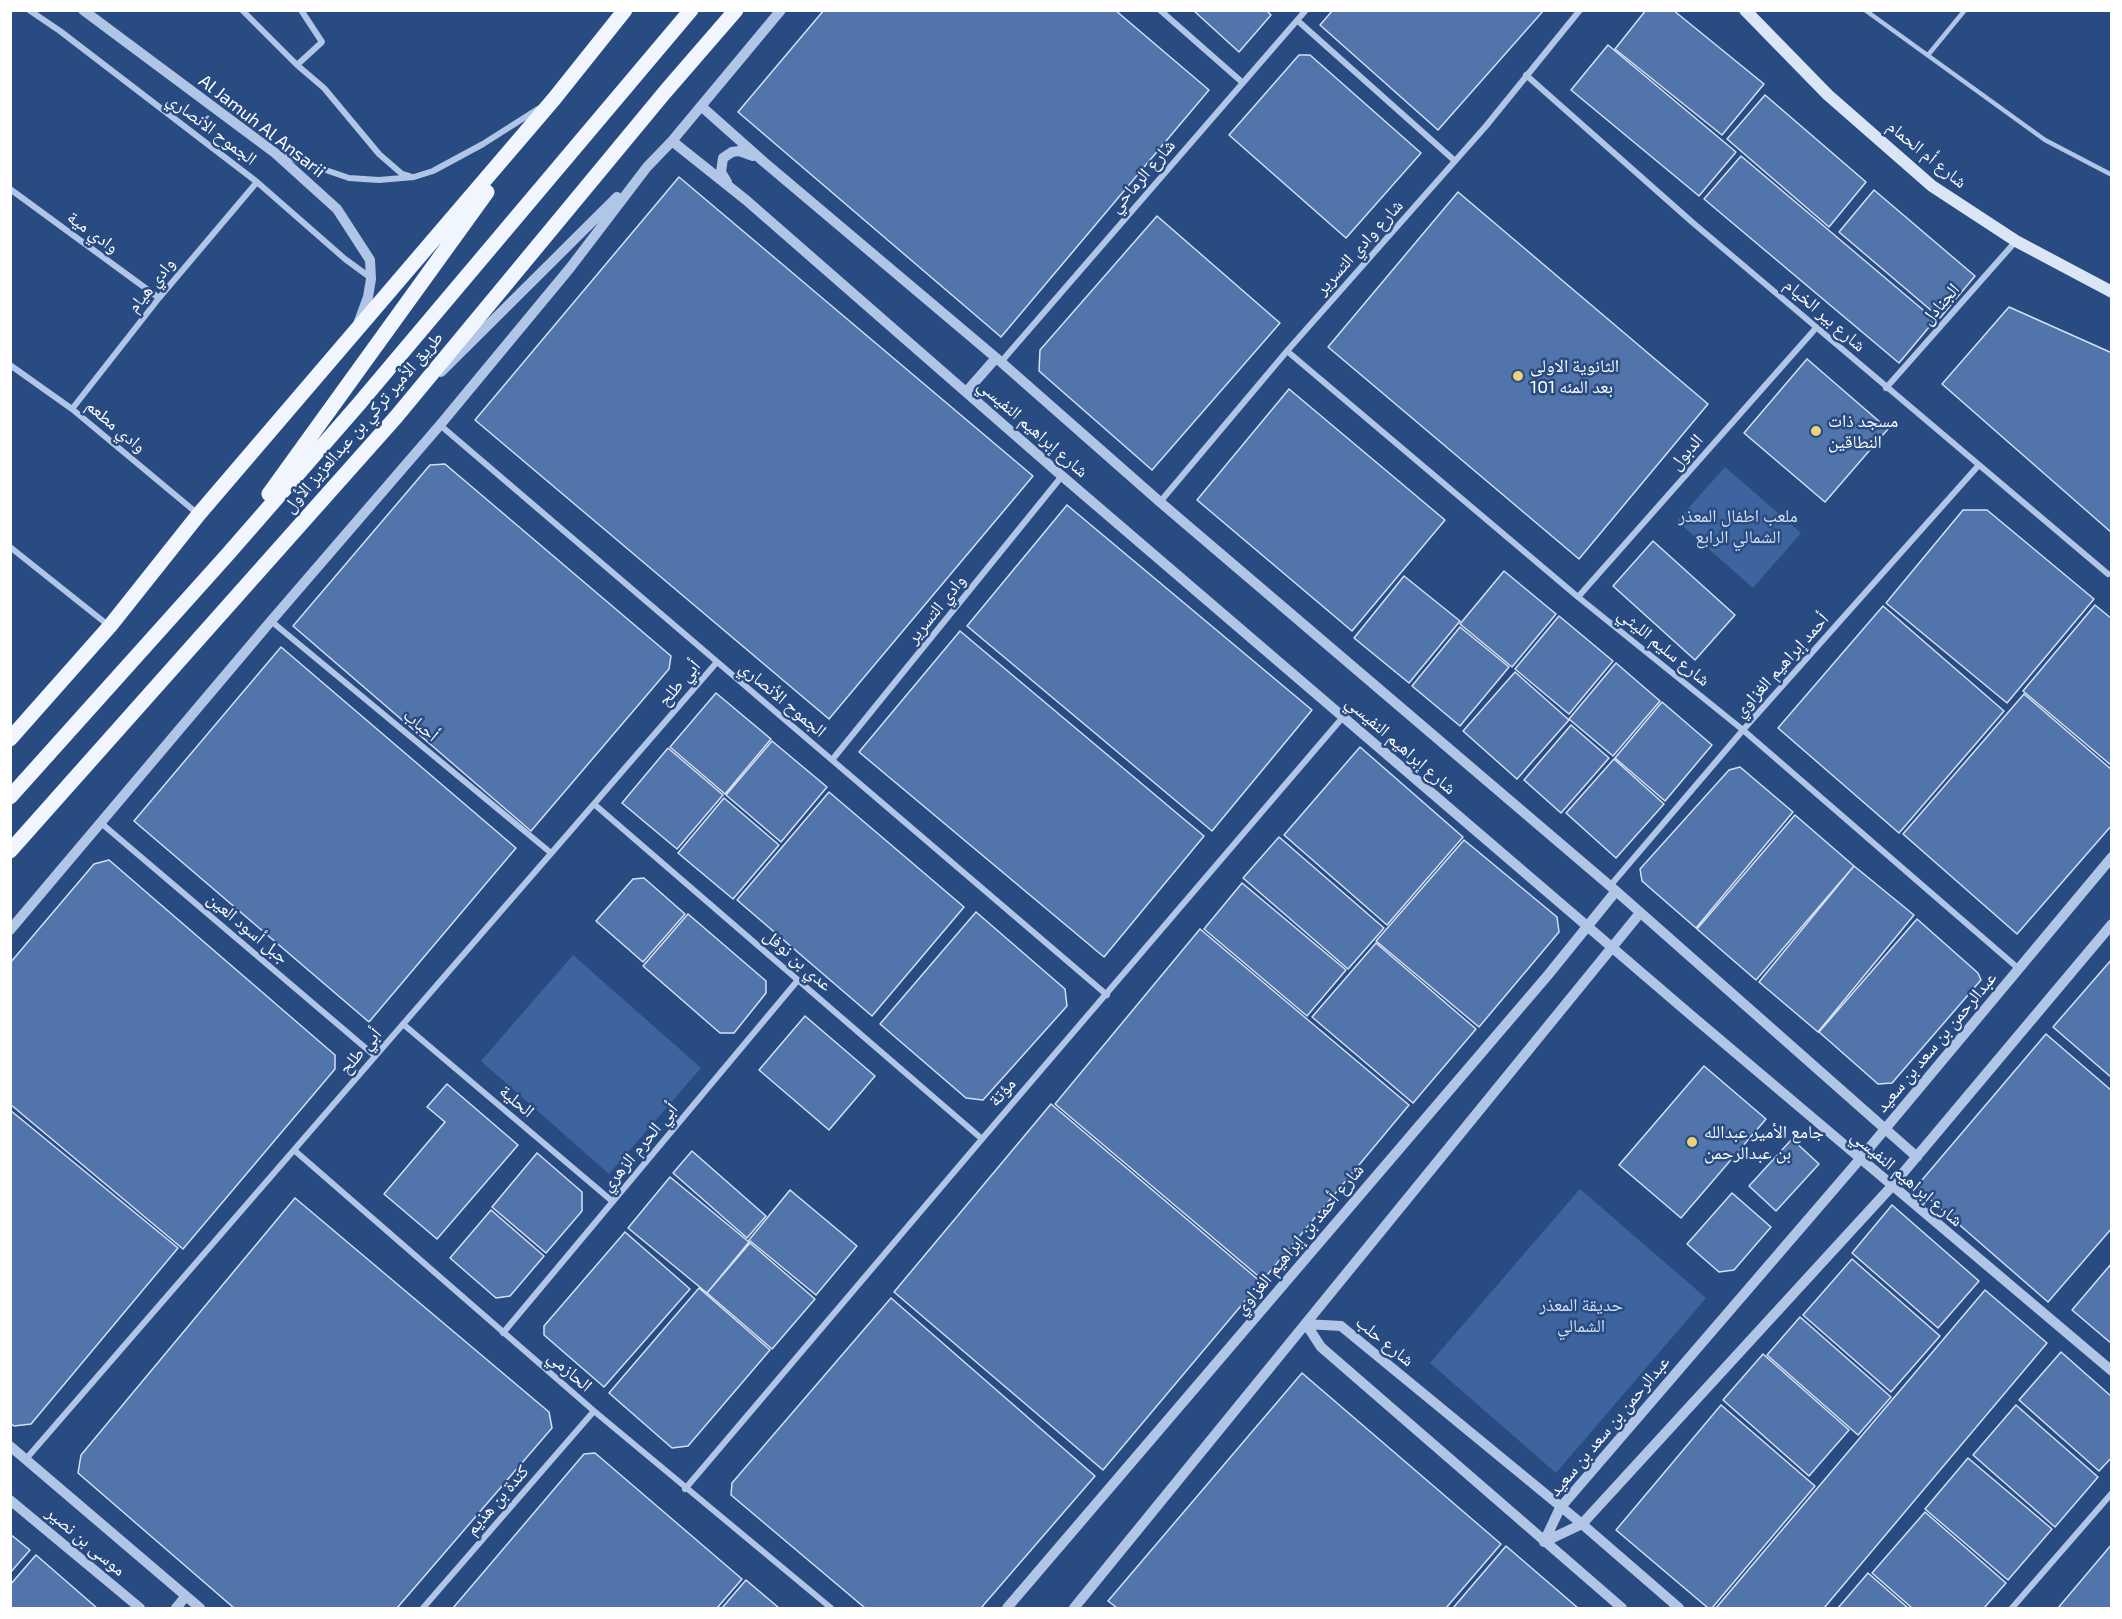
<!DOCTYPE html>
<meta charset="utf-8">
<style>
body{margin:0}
#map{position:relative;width:2122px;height:1619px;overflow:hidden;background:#284b82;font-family:"Exo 2",sans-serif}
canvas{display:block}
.frame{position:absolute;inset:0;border:12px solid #fff;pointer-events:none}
</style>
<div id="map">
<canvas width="2122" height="1619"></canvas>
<div class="frame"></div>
</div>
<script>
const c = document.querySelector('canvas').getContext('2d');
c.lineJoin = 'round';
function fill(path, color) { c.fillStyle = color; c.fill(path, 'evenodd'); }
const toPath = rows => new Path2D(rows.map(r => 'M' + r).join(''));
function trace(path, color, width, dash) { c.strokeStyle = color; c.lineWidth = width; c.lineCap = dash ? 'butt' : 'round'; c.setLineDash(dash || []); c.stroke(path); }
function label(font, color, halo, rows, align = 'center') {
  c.font = font + ' "Exo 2","Noto Naskh Arabic",sans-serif'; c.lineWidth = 5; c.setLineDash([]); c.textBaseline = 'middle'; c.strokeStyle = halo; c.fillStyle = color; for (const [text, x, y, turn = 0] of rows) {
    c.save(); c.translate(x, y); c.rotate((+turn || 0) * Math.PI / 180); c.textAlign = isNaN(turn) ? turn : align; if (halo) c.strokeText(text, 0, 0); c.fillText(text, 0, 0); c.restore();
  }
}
fill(toPath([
 [1725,467,1801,533,1753,588,1677,521],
 [573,955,701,1068,609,1174,481,1061],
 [1580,1189,1706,1298,1556,1473,1430,1363]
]), '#3d649f');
const building = toPath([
 [824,10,1115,10,1209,90,1001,337,738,112,824,10],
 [1193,10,1266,10,1271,15,1239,52,1193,10],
 [1333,10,1544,10,1438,130,1320,25,1333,10],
 [1646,10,1673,10,1764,84,1722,135,1615,49,1646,10],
 [1608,45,1736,152,1699,196,1571,90,1608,45],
 [1299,55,1310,55,1421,153,1346,238,1229,135,1299,55],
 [1765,95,1866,182,1829,227,1727,139,1765,95],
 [1741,156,1935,320,1899,363,1704,199,1741,156],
 [679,177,1033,476,829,719,475,420,679,177],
 [1874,190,1975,276,1940,318,1839,232,1874,190],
 [1458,192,1708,404,1579,559,1328,347,1458,192],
 [1157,216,1280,323,1152,470,1039,371,1040,350,1157,216],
 [2009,307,2112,353,2112,533,1942,384,2009,307],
 [1807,359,1888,429,1825,502,1744,433,1807,359],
 [1289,389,1445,520,1352,631,1197,500,1289,389],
 [445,464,671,656,669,669,531,831,293,626,430,465,445,464],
 [1067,505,1312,710,1212,831,967,626,1067,505],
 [1963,510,1987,510,2094,599,2007,703,1886,603,1963,510],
 [1653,541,1735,615,1695,660,1613,586,1653,541],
 [1504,571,1556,614,1512,667,1460,624,1504,571],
 [1404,576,1460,621,1409,683,1354,638,1404,576],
 [2095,605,2112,619,2112,766,2023,691,2095,605],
 [1883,606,2004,711,1899,833,1778,728,1883,606],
 [1559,616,1613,661,1569,714,1515,669,1559,616],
 [1460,627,1509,667,1460,726,1412,686,1460,627],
 [960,631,1204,836,1104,957,859,752,960,631],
 [281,647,516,848,369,1022,134,821,281,647],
 [1616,663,1660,701,1613,756,1569,719,1616,663],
 [1515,672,1569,720,1517,779,1463,731,1515,672],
 [716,693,771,739,725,794,670,747,716,693],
 [2024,694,2112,770,2112,825,2017,934,1903,834,2024,694],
 [1662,702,1712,745,1665,801,1615,758,1662,702],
 [1571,725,1609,758,1561,813,1524,780,1571,725],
 [772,741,827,787,781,842,726,795,772,741],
 [1360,747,1463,837,1387,925,1284,835,1360,747],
 [668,748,723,795,677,849,622,803,668,748],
 [1614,759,1664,804,1616,858,1566,813,1614,759],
 [1740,767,1793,812,1696,928,1642,881,1640,869,1729,770,1740,767],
 [829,792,964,907,872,1016,737,900,829,792],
 [724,798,779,845,733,899,678,853,724,798],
 [1795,815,1854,866,1756,980,1697,929,1795,815],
 [1279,837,1384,928,1348,969,1243,878,1279,837],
 [1464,840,1557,917,1559,932,1479,1027,1376,941,1464,840],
 [109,860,335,1055,335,1069,183,1249,10,1104,10,963,94,864,109,860],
 [1854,866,1914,915,1818,1032,1759,982,1854,866],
 [644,878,685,914,643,962,596,921,633,879,644,878],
 [1242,883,1346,970,1307,1016,1204,929,1242,883],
 [976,912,1065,989,1067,1006,983,1100,966,1098,880,1024,976,912],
 [688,914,766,981,766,993,734,1033,720,1033,643,966,688,914],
 [1917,919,1978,973,1981,980,1892,1083,1878,1084,1819,1032,1917,919],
 [1200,929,1409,1105,1263,1280,1055,1104,1200,929],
 [1376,943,1476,1029,1413,1103,1312,1017,1376,943],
 [2112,959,2112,1078,2053,1027,2112,959],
 [805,1016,875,1076,829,1130,759,1070,805,1016],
 [2046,1034,2112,1091,2112,1228,2048,1302,1916,1187,2046,1034],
 [1704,1066,1766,1119,1681,1218,1619,1165,1704,1066],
 [447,1084,518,1145,437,1239,384,1194,445,1122,427,1107,447,1084],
 [1051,1104,1261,1282,1103,1470,894,1292,1051,1104],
 [10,1110,178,1248,31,1424,14,1426,10,1423,10,1110],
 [1792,1139,1819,1164,1776,1211,1749,1186,1792,1139],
 [692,1151,766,1216,747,1238,673,1173,692,1151],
 [537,1153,582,1192,582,1211,546,1253,492,1207,537,1153],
 [670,1177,749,1242,707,1293,628,1228,670,1177],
 [790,1190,857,1246,816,1295,749,1240,790,1190],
 [1732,1193,1771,1227,1734,1270,1719,1272,1687,1244,1732,1193],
 [295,1198,549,1412,552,1428,397,1608,234,1608,78,1473,81,1455,295,1198],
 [1892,1205,1979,1281,1938,1328,1852,1253,1892,1205],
 [491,1210,544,1256,510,1296,496,1298,450,1258,491,1210],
 [625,1232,690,1289,604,1387,544,1335,544,1326,625,1232],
 [750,1243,815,1299,772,1349,707,1293,750,1243],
 [1852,1259,1940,1336,1891,1392,1803,1315,1852,1259],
 [2112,1263,2112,1344,2072,1310,2112,1263],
 [699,1288,770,1350,688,1446,672,1448,609,1393,699,1288],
 [1985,1290,2047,1343,1824,1608,1716,1608,1985,1290],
 [891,1298,1095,1476,981,1608,865,1608,731,1495,732,1483,891,1298],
 [1800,1317,1891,1397,1858,1435,1767,1355,1800,1317],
 [2061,1352,2112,1397,2112,1457,2099,1471,2019,1400,2061,1352],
 [1763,1354,1849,1430,1809,1476,1723,1400,1763,1354],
 [1302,1373,1501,1544,1446,1608,1117,1608,1108,1601,1302,1373],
 [1721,1405,1815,1486,1712,1608,1708,1608,1616,1530,1721,1405],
 [2016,1405,2098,1477,2055,1527,1973,1455,2016,1405],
 [595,1453,742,1579,717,1608,453,1608,584,1454,595,1453],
 [1968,1458,2052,1529,2008,1580,1925,1509,1968,1458],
 [1925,1512,2006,1583,1984,1608,1912,1608,1872,1573,1925,1512],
 [10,1534,30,1550,10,1573,10,1534],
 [2112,1544,2112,1608,2058,1608,2112,1544],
 [1506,1546,1578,1608,1453,1608,1506,1546],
 [36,1555,97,1608,10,1608,10,1585,36,1555],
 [1868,1573,1908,1608,1838,1608,1868,1573],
 [746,1580,779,1608,722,1608,746,1580]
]);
fill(building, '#5174aa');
trace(building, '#d4e1f5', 1.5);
trace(toPath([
 [1865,10,2045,140,2112,175],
 [1928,55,1965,10]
]), '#b1c6e6', 4.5);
trace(toPath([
 [29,10,60,31,257,182,345,259,371,278],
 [242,10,297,65,324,88,379,154,402,174,409,176],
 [1160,10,1243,83],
 [1298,21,1455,161],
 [297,65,322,42,301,10],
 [1526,75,1692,222,2108,574],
 [282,155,349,178,379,180,414,177,433,171,483,144,538,109],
 [10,189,159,298],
 [1287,351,1578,597,1743,730,2019,969],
 [1001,362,1306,10],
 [10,365,72,409,198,514],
 [1886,388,2016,241],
 [72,409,159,298,257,182],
 [440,425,1107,995],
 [1160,502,1287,351,1486,126,1580,10],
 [10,547,108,625],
 [1578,597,1816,328],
 [271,621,551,853],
 [832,760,1062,476],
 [594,804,982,1139],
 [101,823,375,1056],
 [1610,886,1743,730,1978,466],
 [403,1024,612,1201],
 [294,1150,594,1411,831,1608],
 [503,1333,798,980],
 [26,1459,717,662],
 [685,1489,982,1139,1343,717],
 [423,1608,594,1411],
 [2012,1608,2112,1493]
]), '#b1c6e6', 6);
trace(toPath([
 [83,10,275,153,337,209,370,260,371,279,368,297,358,324],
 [701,106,764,162,1001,362,1160,502,1616,891,1917,1157],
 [672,141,746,200,1062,476,1692,1016,2112,1371],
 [727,182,721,172,723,158,732,152,739,151,753,156],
 [441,372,617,197],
 [966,392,996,358],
 [10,930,271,621,440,425,570,268,647,167,672,141,781,10],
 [1306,1324,1341,1326,1582,1524,1679,1608],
 [1306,1324,1321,1347,1622,1608],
 [10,1446,200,1608],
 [10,1500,140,1608],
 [1544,1542,1560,1508,1860,1159,2112,857],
 [1544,1542,1582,1524,1892,1186,2112,924],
 [176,1608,186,1596],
 [1007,1608,1548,975,1616,891],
 [1074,1608,1640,913]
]), '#b1c6e6', 10);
trace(toPath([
 [1745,10,1828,95,1932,186,2016,241,2112,292]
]), '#dae5f6', 12);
trace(toPath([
 [269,494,487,192],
 [10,739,110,626,199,514,554,99,625,10],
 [10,797,228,554,358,405,691,10],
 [10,851,396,417,665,92,736,10]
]), '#f1f5fd', 15);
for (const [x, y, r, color] of [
 [1518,376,6,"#eed277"],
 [1816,431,6,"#eed277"],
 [1692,1142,6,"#eed277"]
]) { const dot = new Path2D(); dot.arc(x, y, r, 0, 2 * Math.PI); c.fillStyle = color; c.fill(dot); trace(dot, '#284b82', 2); }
label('18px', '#fff', '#284b82', [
 ["Al Jamuh Al Ansarii",262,126,38],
 ["الجموح الأنصاري",212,129,37],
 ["شارع أم الحمام",1927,154,39],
 ["شارع الرماحي",1142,176,-49],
 ["وادي مية",93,232,36],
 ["شارع وادي التسرير",1359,247,-48],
 ["وادي هيام",151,285,-51],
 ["الجنادل",1940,304,-49],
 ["شارع بير الخيام",1825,315,41],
 ["طريق الأمير تركي بن عبدالعزيز الأول",363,422,-49],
 ["وادي مطعم",116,426,40],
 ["شارع إبراهيم النفيسي",1033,428,41],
 ["الدبول",1686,452,-49],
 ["وادي التسرير",936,609,-51],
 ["شارع سليم الليثي",1664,647,39],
 ["أحمد إبراهيم الغزاوي",1781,665,-48],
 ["أبي طلح",679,683,-49],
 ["الجموح الأنصاري",783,699,40],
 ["أحباب",421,725,40],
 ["شارع إبراهيم النفيسي",1401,745,41],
 ["جبل أسود العين",248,928,40],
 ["عدي بن نوفل",798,960,41],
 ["عبدالرحمن بن سعد بن سعيد",1936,1042,-50],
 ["أبي طلح",360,1051,-49],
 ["مؤتة",1002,1092,-49],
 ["الحلية",517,1101,40],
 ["أبي الحرم الزهري",639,1147,-50],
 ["شارع إبراهيم النفيسي",1907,1178,40],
 ["شارع أحمد بن إبراهيم الغزاوي",1299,1239,-50],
 ["شارع حلب",1385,1341,39],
 ["الحازمي",570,1371,41],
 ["عبدالرحمن بن سعد بن سعيد",1609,1426,-50],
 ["كندة بن هذيم",497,1500,-49],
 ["موسى بن نصير",86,1541,40]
]);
label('18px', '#fff', '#284b82', [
 ["الثانوية الاولى",1530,366],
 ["بعد المئه 101",1530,387],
 ["مسجد ذات",1828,421],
 ["النطاقين",1828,442],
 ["جامع الأمير عبدالله",1704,1132],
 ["بن عبدالرحمن",1704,1153]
], 'left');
label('18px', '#d4e1f5', '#284b82', [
 ["ملعب اطفال المعذر",1738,516],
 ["الشمالي الرابع",1738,537],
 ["حديقة المعذر",1581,1305],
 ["الشمالي",1581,1326]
]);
</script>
